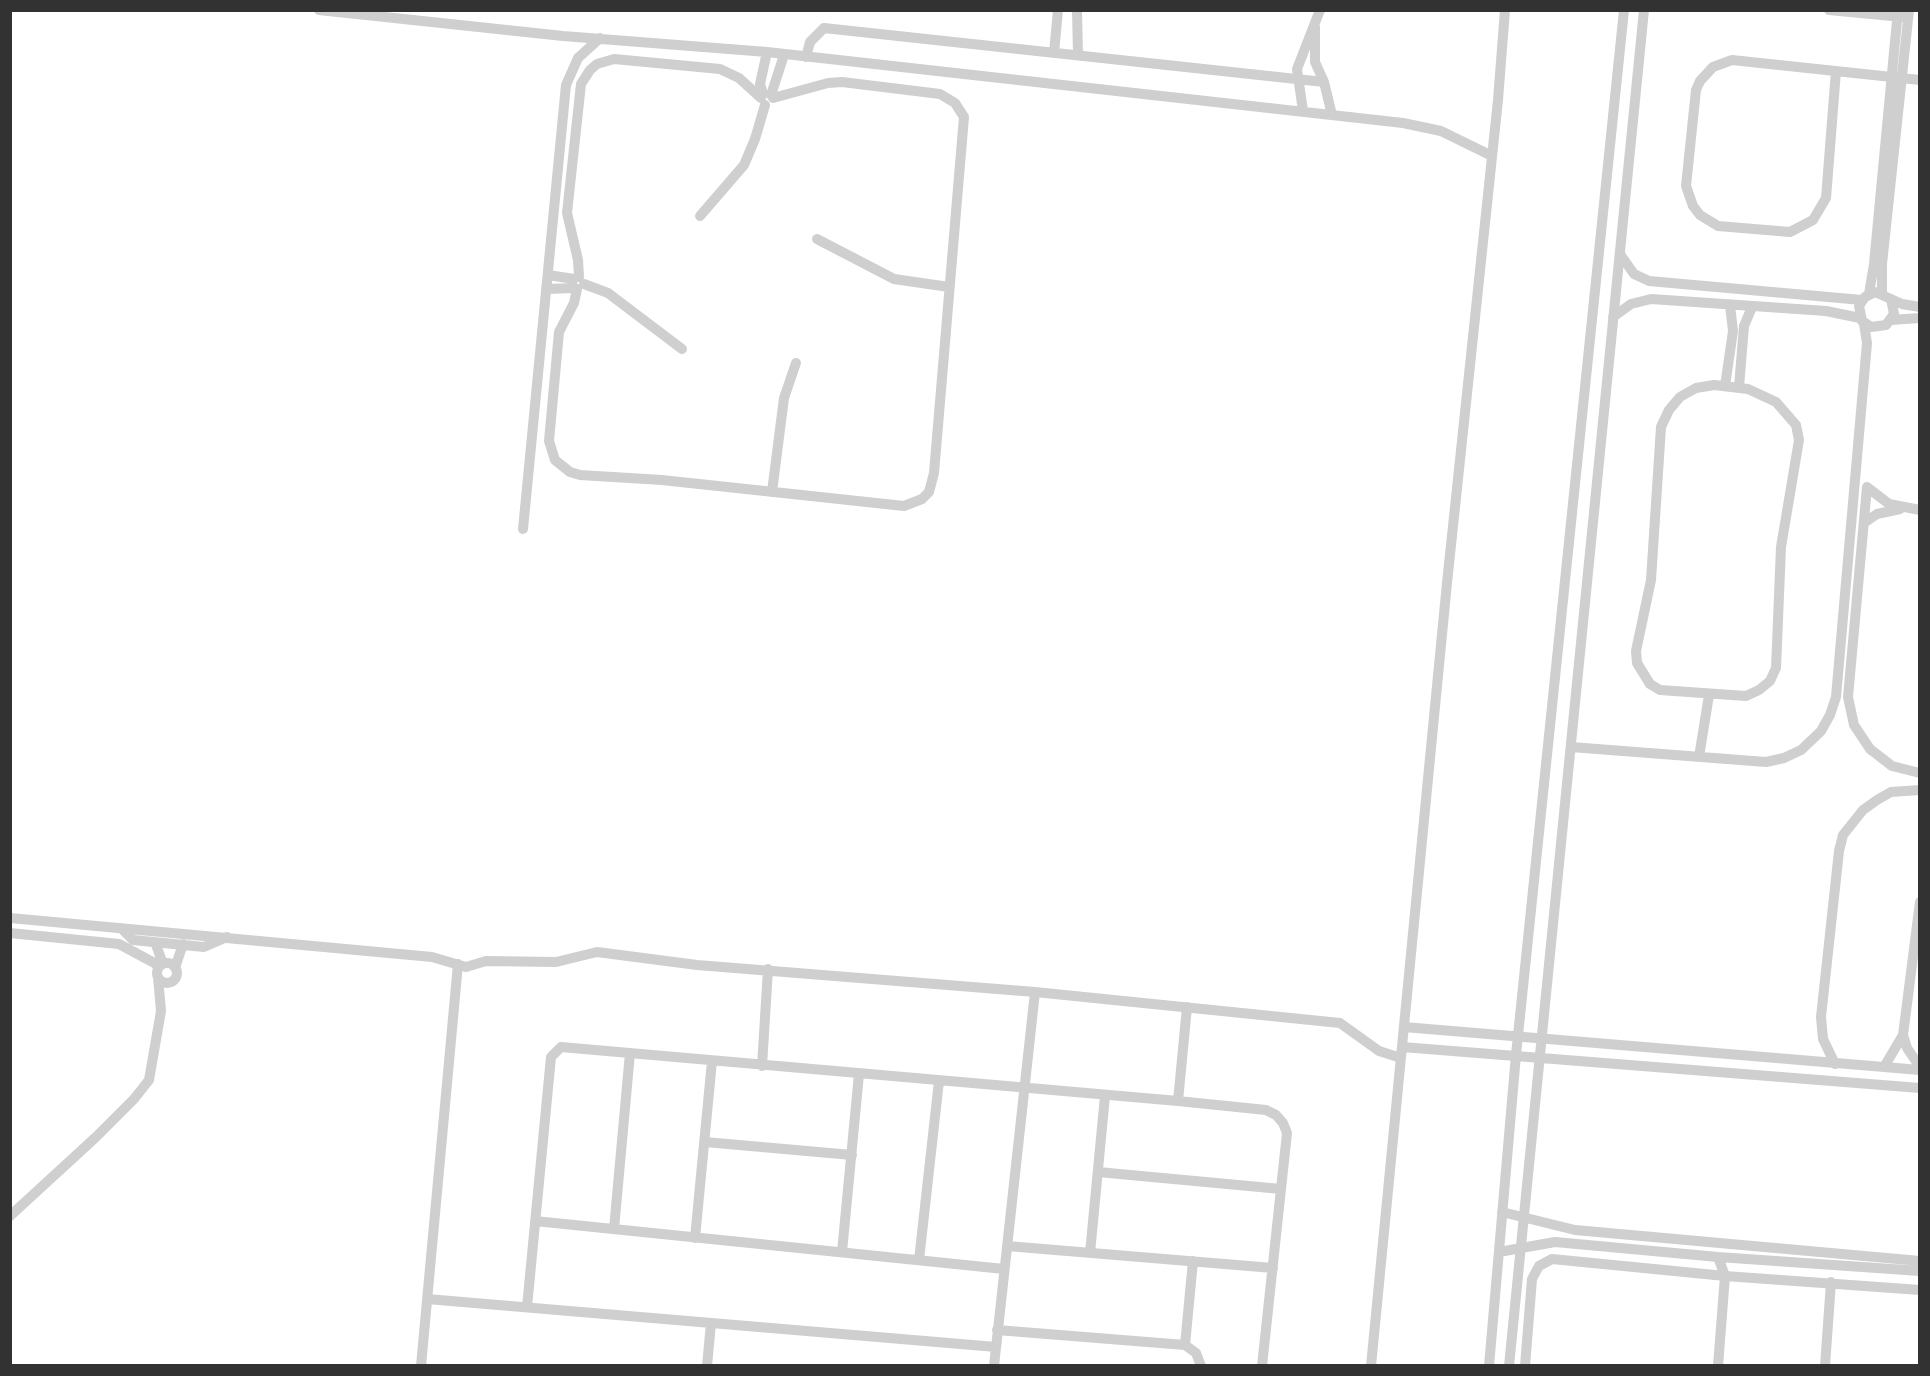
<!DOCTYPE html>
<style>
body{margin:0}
#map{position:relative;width:1930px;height:1376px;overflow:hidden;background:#fff;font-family:"Work Sans",sans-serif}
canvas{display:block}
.frame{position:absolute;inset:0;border:12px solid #323232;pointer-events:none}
</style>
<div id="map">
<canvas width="1930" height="1376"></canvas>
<div class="frame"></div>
</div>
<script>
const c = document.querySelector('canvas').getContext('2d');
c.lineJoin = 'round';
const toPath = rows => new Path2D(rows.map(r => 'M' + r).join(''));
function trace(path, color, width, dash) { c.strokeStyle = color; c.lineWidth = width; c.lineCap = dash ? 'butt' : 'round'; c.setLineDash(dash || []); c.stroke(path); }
trace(toPath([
 [319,10,563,36,767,52,1403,123,1441,131,1492,156],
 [1077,10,1078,55],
 [1829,10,1902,17],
 [1315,27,1315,62,1324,82,1332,115],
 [1054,53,1058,10],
 [806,57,810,42,824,28,1324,82],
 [1836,71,1826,198,1813,220,1790,232,1718,226,1700,215,1693,206,1686,186,1696,90,1700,81,1713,67,1732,60,1920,80],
 [763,94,760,84,767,52],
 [771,95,784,55],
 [1303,111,1297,69,1320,10],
 [700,216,744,165,755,139,765,105],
 [817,239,894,279,949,287],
 [1620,254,1634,274,1649,281,1862,300],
 [548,275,574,279],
 [579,277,578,260,567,213,581,84,590,70,597,64,614,59,720,69,739,78,761,98],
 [584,284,608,293,682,349],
 [546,289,575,288],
 [577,289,574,303,559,332,549,441,555,460,570,472,580,475,662,480,904,506,922,499,929,492,934,473,964,117,955,103,940,94,842,82,828,83,773,98],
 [1882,293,1882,264,1909,10],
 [1869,294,1874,264,1898,10],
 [1891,299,1894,314,1886,325,1871,327,1862,321,1859,306,1865,297,1875,292,1902,304,1920,307],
 [1613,317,1631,304,1651,299,1826,311,1860,318],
 [1891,320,1920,318],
 [1714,385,1748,389,1776,402,1796,425,1799,440,1781,547,1776,668,1770,681,1759,690,1746,696,1660,690,1650,684,1637,663,1636,651,1651,580,1661,427,1669,410,1680,397,1696,388,1714,385],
 [1725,386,1733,331,1730,305],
 [1739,387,1744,326,1752,307],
 [1867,487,1848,697,1854,725,1870,749,1892,766,1920,773],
 [1867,487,1889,504,1920,510],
 [772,492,784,398,796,363],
 [1864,523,1877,514,1900,509],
 [523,529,566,85,578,58,600,38],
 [1571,747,1766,762,1784,758,1801,750,1821,731,1830,715,1836,697,1867,343,1864,324],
 [1699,757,1709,695],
 [10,918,432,957,466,967,486,961,556,962,597,952,697,965,1035,992,1340,1023,1379,1051,1401,1058],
 [121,928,133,940,204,947,227,937],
 [10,933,119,944,160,966],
 [155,942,163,964],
 '157 973a10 10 0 1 1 20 0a10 10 0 1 1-20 0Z',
 [175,968,183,944],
 [1404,1027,1920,1070],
 [1903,1035,1907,1048,1920,1067],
 [1402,1047,1920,1088],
 [1835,1064,1823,1039,1821,1017,1839,851,1843,835,1863,810,1877,800,1891,792,1920,790],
 [762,1066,768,969],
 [1884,1067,1903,1035,1920,902],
 [1178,1101,1187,1007],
 [705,1142,852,1155],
 [1098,1172,1281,1189],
 [1502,1212,1575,1230,1920,1261],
 [10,1216,96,1137,134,1099,149,1080,161,1011,158,977],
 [535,1221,1004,1269],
 [614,1229,630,1053],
 [695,1238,712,1061],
 [1007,1246,1273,1268],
 [842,1252,859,1074],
 [1499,1252,1555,1242,1718,1257,1920,1271],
 [1090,1253,1105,1096],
 [1718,1257,1725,1276,1718,1366],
 [919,1260,939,1081],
 [427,1299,996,1347],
 [527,1307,551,1057,561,1047,1178,1101,1266,1110,1276,1115,1283,1123,1287,1133,1262,1366],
 [997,1330,1185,1345,1196,1353,1201,1366],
 [1185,1345,1193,1261],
 [421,1366,458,964],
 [707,1366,711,1323],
 [994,1366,1035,992],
 [1371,1366,1447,583,1498,100,1505,10],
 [1489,1366,1516,1055,1624,10],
 [1509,1366,1644,10],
 [1525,1366,1532,1279,1539,1266,1552,1259,1725,1276,1920,1290],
 [1825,1366,1831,1282]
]), '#cfcfcf', 10);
</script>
